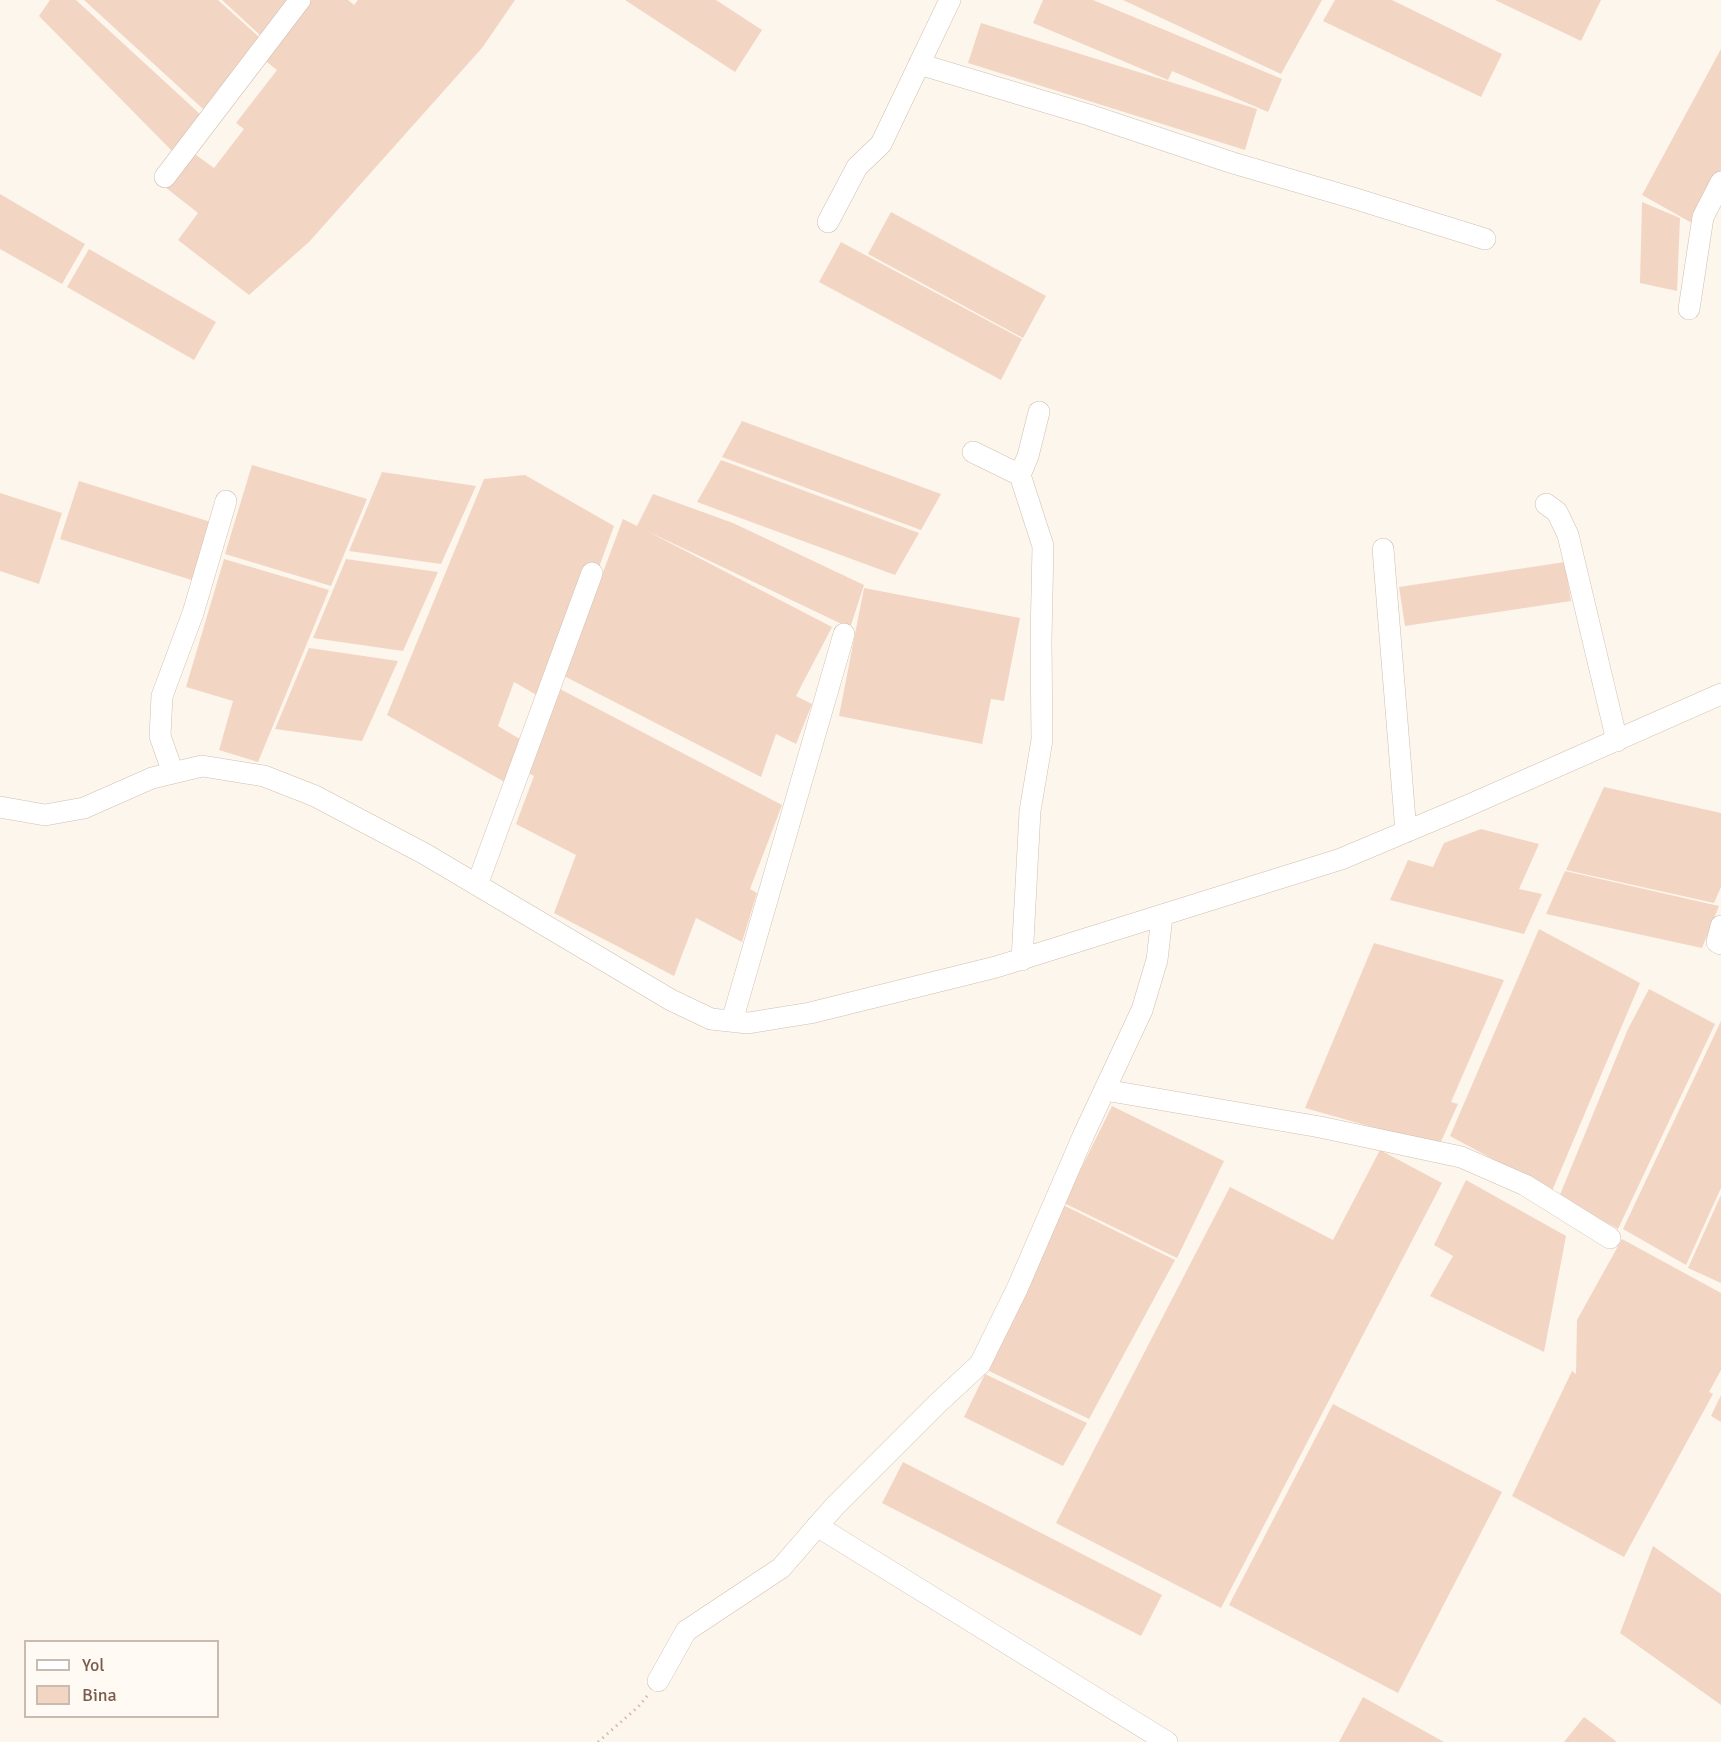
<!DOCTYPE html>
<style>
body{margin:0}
#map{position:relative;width:1721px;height:1742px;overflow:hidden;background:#fdf6ec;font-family:Signika,sans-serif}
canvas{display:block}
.legend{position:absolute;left:24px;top:1640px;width:195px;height:78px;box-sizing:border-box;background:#fffaf3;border:2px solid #cabbb1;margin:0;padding:8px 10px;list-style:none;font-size:18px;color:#7a5c4d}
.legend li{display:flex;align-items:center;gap:12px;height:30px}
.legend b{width:30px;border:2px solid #cabbb1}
</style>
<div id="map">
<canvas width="1721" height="1742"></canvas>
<ul class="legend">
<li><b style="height:8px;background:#fff"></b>Yol</li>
<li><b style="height:16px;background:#f3d5c3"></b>Bina</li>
</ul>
</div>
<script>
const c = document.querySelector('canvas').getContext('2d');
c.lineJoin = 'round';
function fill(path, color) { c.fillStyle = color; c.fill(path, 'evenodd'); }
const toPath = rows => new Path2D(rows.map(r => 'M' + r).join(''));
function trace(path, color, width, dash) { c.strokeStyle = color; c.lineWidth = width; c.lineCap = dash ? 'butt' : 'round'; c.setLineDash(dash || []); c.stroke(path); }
fill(toPath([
 [50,0,76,0,201,115,172,151,39,16],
 [84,0,218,0,259,37,203,109],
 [222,0,286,0,288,2,261,36],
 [309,0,348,0,354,5,358,0,515,0,482,48,309,242,249,295,178,240,198,213,165,187,192,152,214,168,244,129,236,123,277,70,263,59],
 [625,0,716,0,762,30,735,72],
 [1043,0,1093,0,1282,79,1268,112,1172,71,1168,80,1033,23],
 [1123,0,1322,0,1281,74],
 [1335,0,1392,0,1502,54,1481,97,1323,21],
 [1495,0,1601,0,1581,41],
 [981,23,1257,109,1245,150,968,63],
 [1721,49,1721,170,1692,223,1642,195],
 [0,194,85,244,62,284,0,249],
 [1642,202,1680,218,1677,291,1640,283],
 [891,212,1046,296,1023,338,868,254],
 [841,242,1022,339,1001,380,819,282],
 [89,249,216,322,194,360,67,287],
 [742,421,941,494,921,530,722,457],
 [721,460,919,533,895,575,697,502],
 [252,465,367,499,331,586,225,554],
 [382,472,476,486,441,564,349,551],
 [525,475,614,526,598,570,540,697,514,682,498,726,523,741,508,784,387,715,484,479],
 [79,481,214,523,195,581,60,539],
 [0,493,62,513,39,584,0,571],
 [653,494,733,523,864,585,850,628,645,530,832,627,796,696,812,704,796,744,776,734,761,777,564,676,623,519,637,526],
 [224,559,329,590,258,762,219,750,233,701,186,687],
 [346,559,438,572,403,651,313,638],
 [1565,562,1571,601,1405,626,1399,587],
 [864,588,1020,618,1004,701,991,699,982,744,839,716],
 [309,648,398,661,362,741,275,729],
 [560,689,782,805,750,889,757,893,742,942,696,918,674,976,554,913,576,855,516,824,534,776,528,773],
 [1604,787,1721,813,1721,887,1714,903,1566,870],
 [1481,829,1539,844,1519,889,1542,894,1524,934,1390,900,1408,860,1433,867,1444,843],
 [1565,871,1719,906,1702,948,1546,914],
 [1539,929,1640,983,1552,1191,1450,1136],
 [1374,943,1504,980,1451,1102,1458,1104,1439,1146,1305,1108],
 [1649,989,1715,1024,1618,1229,1559,1197,1628,1029],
 [1721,1021,1721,1188,1686,1265,1623,1229],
 [1112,1106,1224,1161,1177,1258,1064,1203],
 [1380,1150,1442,1183,1221,1608,1056,1523,1230,1187,1333,1240],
 [1466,1180,1566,1236,1544,1352,1430,1296,1453,1256,1434,1245],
 [1721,1195,1721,1283,1688,1268],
 [1063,1205,1175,1260,1089,1419,987,1370],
 [1622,1239,1721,1293,1721,1370,1709,1392,1713,1394,1624,1557,1512,1496,1572,1371,1576,1374,1577,1320],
 [985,1374,1087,1423,1063,1466,964,1417],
 [1721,1395,1721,1422,1711,1416],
 [1333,1404,1502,1492,1398,1693,1229,1605],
 [903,1462,1162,1595,1141,1636,882,1503],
 [1653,1546,1721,1594,1721,1705,1620,1633],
 [1363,1697,1444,1742,1339,1742],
 [1584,1717,1617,1742,1564,1742]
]), '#f3d5c3');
const minor = toPath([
 [919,64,1089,115,1233,163,1353,198,1485,239],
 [165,177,300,0],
 [828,222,857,167,881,144,950,0],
 [1689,309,1703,217,1721,182],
 [973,452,1020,475,1043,546,1041,640,1042,740,1030,811,1022,960],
 [1020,475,1028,456,1039,412],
 [1546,504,1557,512,1568,535,1617,741],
 [1383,549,1406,832],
 [173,773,160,736,162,696,193,613,226,501],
 [0,807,45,815,84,808,152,778,202,766,264,776,315,796,425,854,671,1000,711,1019,748,1023,810,1013,996,967,1341,859,1467,806,1721,694],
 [477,885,592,573],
 [1721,926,1717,942,1721,944],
 [732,1021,844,634],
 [1105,1090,1320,1127,1461,1157,1525,1185,1610,1238],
 [817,1526,1167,1742],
 [658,1681,686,1631,781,1568,834,1507,938,1403,980,1364,1017,1289,1084,1134,1142,1010,1157,960,1162,916]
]);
trace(minor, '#d1beb0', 22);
trace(toPath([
 [598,1742,638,1707,648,1695]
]), '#d9b8a5', 3, [1.5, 4.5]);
trace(minor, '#fff', 21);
</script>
